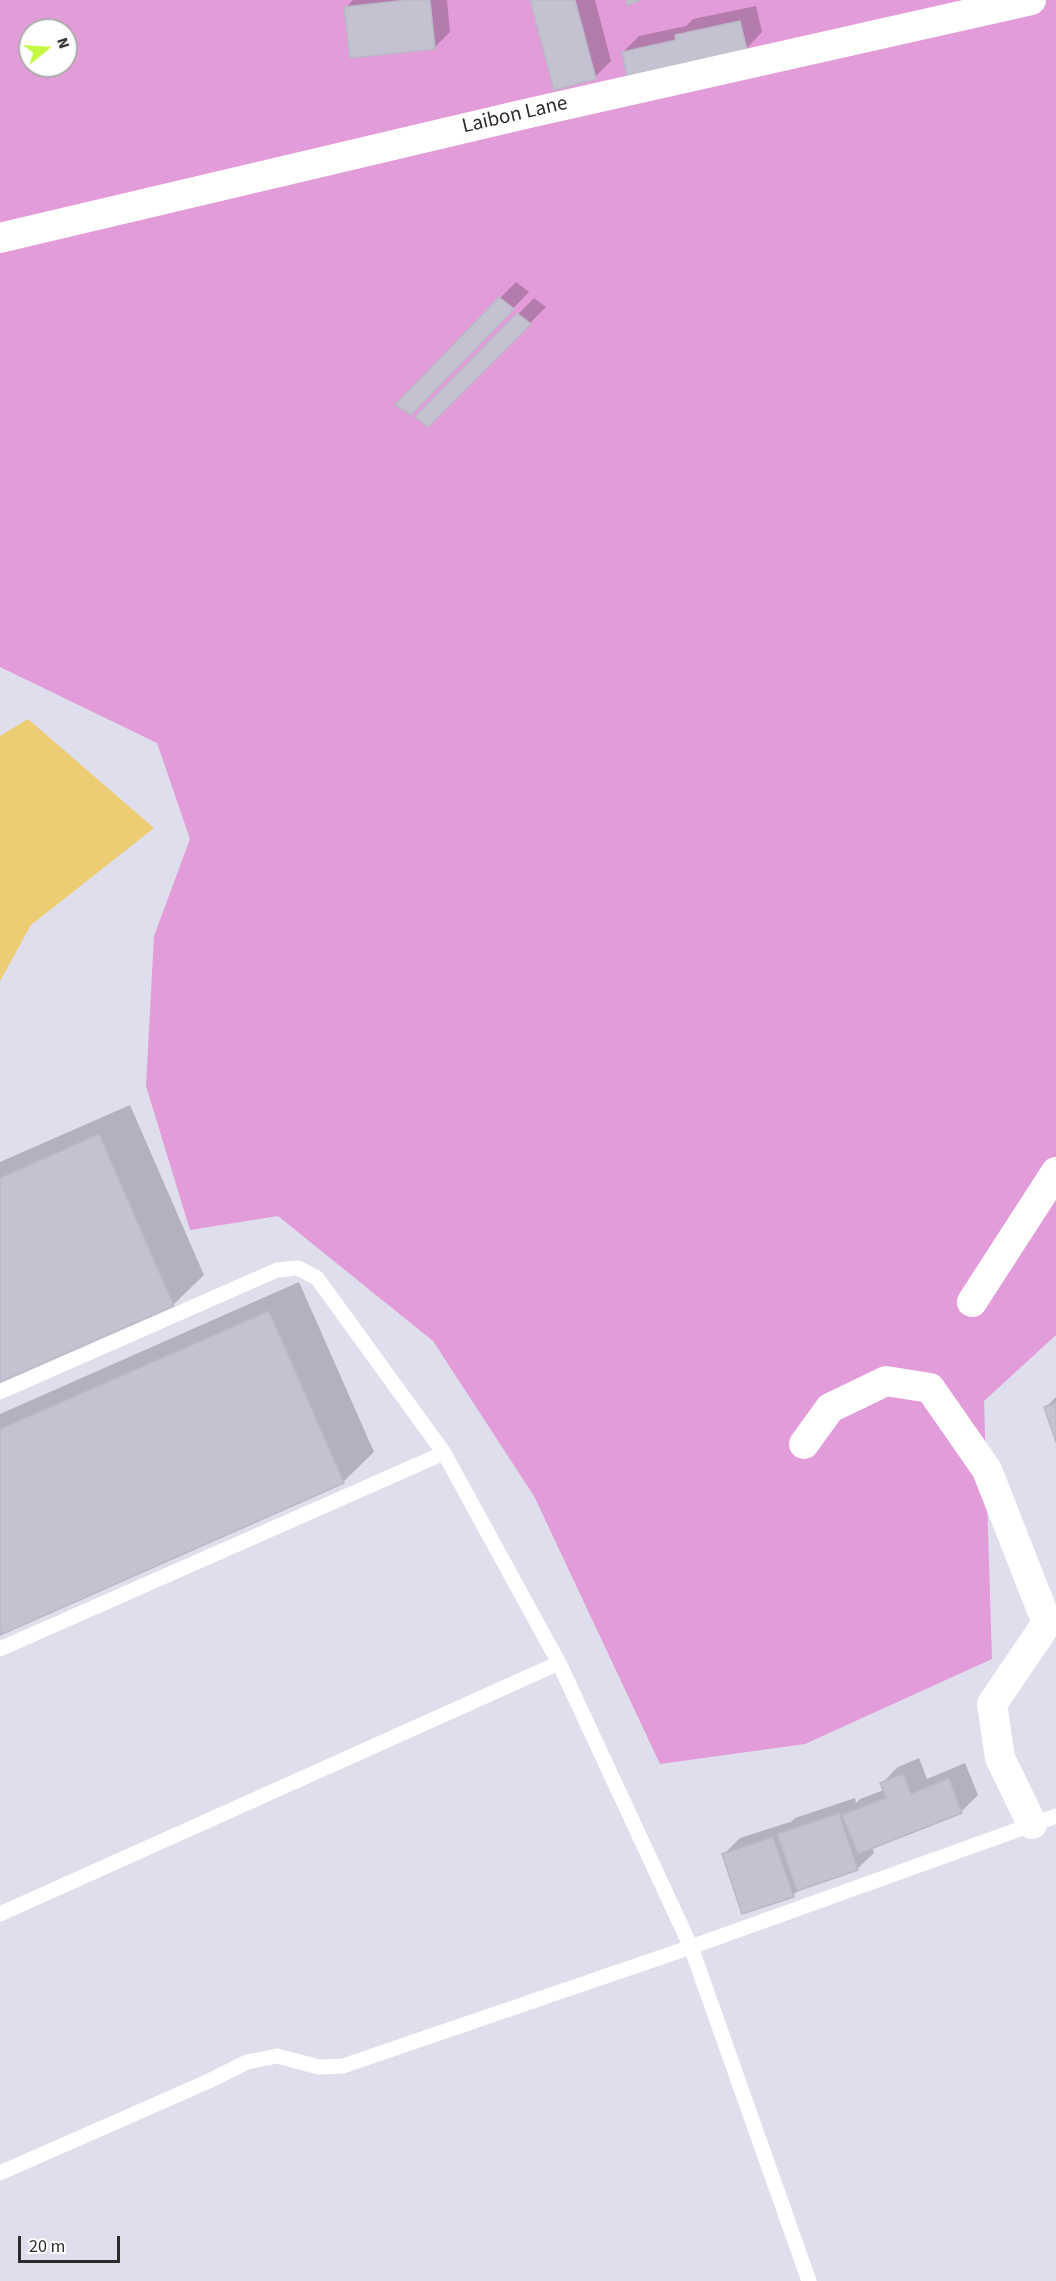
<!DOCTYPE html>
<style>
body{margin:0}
#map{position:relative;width:1056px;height:2281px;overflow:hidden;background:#dfdeed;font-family:"Source Sans 3",sans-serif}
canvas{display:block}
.north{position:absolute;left:18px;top:18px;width:60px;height:60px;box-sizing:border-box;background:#fff;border:2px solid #ababab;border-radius:50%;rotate:72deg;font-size:16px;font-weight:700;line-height:24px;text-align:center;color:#2c2c2c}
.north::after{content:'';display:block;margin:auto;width:21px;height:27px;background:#c3f741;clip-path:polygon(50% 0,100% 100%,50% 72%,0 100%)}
.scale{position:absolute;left:18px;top:2236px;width:102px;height:27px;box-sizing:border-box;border:3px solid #2c2c2c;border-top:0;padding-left:8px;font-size:18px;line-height:21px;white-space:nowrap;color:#2c2c2c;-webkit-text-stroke:4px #fff;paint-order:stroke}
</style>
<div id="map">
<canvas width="1056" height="2281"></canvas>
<div class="north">N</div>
<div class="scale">20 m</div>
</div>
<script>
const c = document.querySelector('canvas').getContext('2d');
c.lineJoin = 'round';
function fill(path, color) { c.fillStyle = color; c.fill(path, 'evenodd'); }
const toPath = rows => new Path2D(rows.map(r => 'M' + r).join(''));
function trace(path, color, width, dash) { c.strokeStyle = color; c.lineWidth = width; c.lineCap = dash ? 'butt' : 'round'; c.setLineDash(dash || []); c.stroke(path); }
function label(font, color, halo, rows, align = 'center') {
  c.font = font + ' "Source Sans 3",sans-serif'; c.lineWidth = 5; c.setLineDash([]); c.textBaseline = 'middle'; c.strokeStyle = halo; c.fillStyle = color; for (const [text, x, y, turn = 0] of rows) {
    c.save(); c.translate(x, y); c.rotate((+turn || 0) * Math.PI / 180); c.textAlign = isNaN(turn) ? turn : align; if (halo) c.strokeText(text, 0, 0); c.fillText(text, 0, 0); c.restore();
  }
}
fill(toPath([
 [0,0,1056,0,1056,1335,984,1401,992,1659,805,1744,660,1764,534,1496,433,1341,278,1216,190,1230,146,1086,154,936,190,839,157,743,0,667],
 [30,30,66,30,66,66,30,66]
]), '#e29cd9');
fill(toPath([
 [28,719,154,828,31,925,0,981,0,736]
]), '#edcd73');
fill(toPath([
 [353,0,447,0,450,32,434,48,346,7],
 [532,0,595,0,611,61,595,77],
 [756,6,762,32,746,49,623,52,639,36,686,26,693,19],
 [516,282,529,292,411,413,500,298],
 [534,298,546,307,428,425,417,417],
 [130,1105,204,1275,173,1305,0,1381,0,1162],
 [299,1282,374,1452,343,1482,0,1633,0,1414],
 [1056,1397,1056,1437,1045,1408],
 [919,1758,927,1779,965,1763,978,1795,962,1811,872,1847,874,1853,857,1869,800,1889,793,1895,724,1854,740,1838,790,1822,790,1823,795,1818,855,1798,856,1803,860,1799,884,1790,882,1783,898,1767]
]), '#0003');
const building = toPath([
 [407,0,430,0,435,49,350,58,344,7,407,0],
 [530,0,575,0,596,79,554,90,530,0],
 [626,0,641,0,627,5,626,0],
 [740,21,747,50,627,76,622,52,676,40,675,35,740,21],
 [499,297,514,309,411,415,395,405,499,297],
 [517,313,531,324,428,427,415,417,517,313],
 [99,1134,174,1306,0,1382,0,1178,99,1134],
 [269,1311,344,1483,0,1635,0,1429,269,1311],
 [1056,1403,1056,1442,1044,1407,1056,1403],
 [903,1774,911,1794,949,1778,962,1813,858,1854,842,1815,886,1798,880,1783,903,1774],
 [839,1813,858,1870,797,1891,777,1834,839,1813],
 [773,1837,794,1897,742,1914,722,1854,773,1837]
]);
fill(building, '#c4c2d0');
trace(building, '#bab8c8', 1.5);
trace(toPath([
 [0,1392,277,1270,298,1268,317,1278,444,1453,559,1663,691,1947,809,2281],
 [0,1649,444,1453],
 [0,1914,559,1663],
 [0,2173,209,2081,247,2062,277,2056,319,2067,343,2066,691,1947,1056,1816]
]), '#fff', 15);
trace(toPath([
 [0,238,525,114,1031,0],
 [972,1302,1056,1172],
 [804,1444,830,1408,886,1381,930,1388,987,1470,1047,1623,992,1704,1000,1758,1032,1824]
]), '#fff', 30);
label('21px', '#2c2c2c', '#fff', [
 ["Laibon Lane",515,116,-13]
]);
</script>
